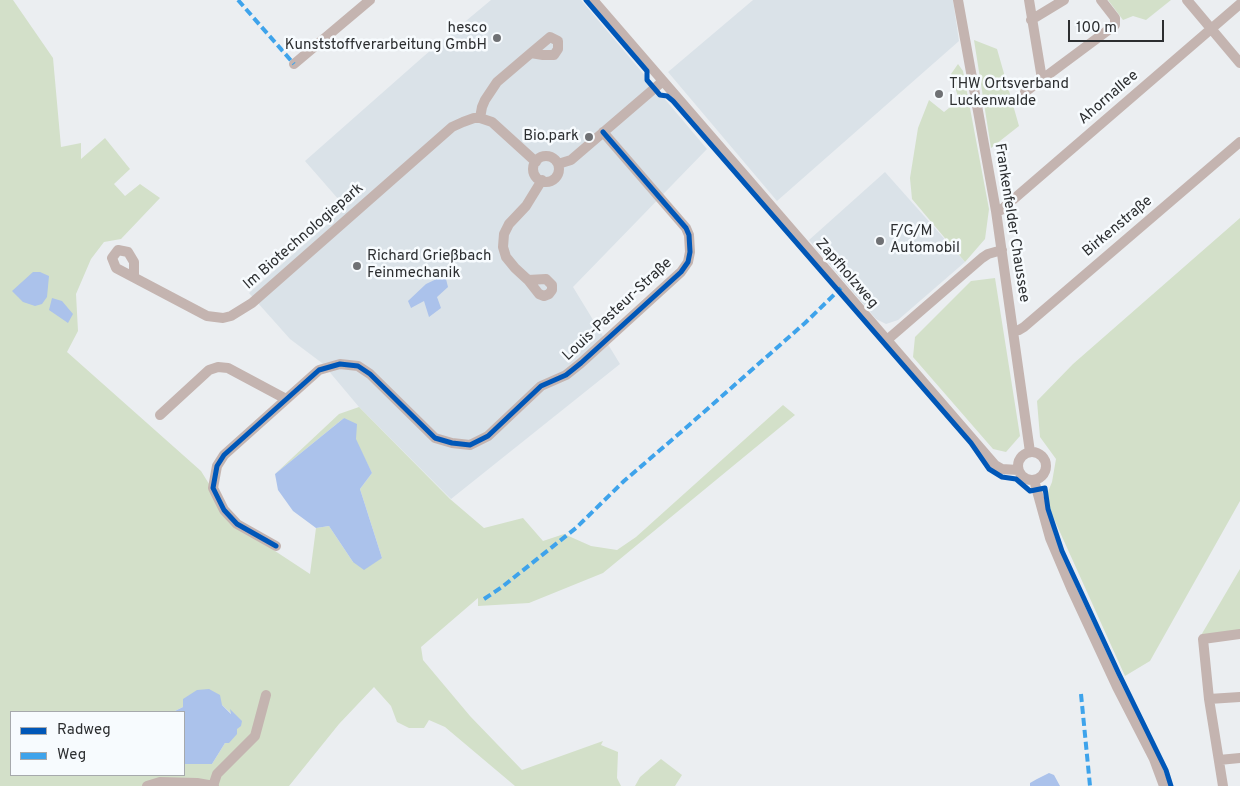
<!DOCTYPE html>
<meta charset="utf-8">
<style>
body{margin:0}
#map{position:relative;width:1240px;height:786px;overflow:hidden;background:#ebeef1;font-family:Overpass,sans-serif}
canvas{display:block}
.legend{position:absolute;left:10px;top:711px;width:175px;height:65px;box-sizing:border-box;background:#f7fbfe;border:1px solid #a6a9ac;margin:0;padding:6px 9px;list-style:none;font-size:15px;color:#2c2e30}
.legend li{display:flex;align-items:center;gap:10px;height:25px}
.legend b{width:25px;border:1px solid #a6a9ac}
.scale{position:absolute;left:1068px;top:20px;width:96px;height:22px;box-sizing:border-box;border:2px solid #2c2e30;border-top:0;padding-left:6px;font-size:15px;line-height:18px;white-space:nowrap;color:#2c2e30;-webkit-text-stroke:4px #f7fbfe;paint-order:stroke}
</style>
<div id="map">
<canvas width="1240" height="786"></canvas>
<ul class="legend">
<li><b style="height:6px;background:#0057b8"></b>Radweg</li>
<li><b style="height:6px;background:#3ea3eb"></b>Weg</li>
</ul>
<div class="scale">100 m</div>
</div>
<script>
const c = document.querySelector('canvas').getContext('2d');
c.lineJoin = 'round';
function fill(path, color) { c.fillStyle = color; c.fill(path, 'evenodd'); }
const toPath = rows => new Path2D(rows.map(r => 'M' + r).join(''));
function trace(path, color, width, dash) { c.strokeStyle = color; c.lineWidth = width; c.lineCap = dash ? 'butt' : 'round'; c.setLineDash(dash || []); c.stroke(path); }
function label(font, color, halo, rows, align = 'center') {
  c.font = font + ' Overpass,sans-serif'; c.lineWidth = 5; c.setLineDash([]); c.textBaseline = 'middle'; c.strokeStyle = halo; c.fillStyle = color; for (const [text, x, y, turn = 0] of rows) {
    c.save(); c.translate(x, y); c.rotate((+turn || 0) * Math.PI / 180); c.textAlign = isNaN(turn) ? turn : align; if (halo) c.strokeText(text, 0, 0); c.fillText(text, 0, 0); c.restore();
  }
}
fill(toPath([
 [491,0,581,0,707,149,573,287,620,364,451,499,359,407,322,363,290,339,249,293,346,208,305,161,424,56],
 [753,0,953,0,959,41,777,201,668,72],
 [885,172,965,262,898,320,886,324,876,319,809,240]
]), '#dae2e8');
fill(toPath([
 [0,0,13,0,53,58,61,147,81,143,81,159,105,138,130,169,114,184,125,196,140,184,160,198,121,239,104,242,91,259,76,294,78,331,67,352,201,471,234,524,310,574,316,528,329,526,353,562,382,558,360,489,372,473,344,418,275,474,339,414,359,407,450,499,484,528,523,518,543,541,564,534,591,546,617,550,636,537,783,405,795,415,603,573,529,603,478,606,478,598,421,647,423,660,470,716,522,770,603,741,601,745,618,752,617,778,621,786,515,786,445,727,429,720,424,728,409,728,397,722,391,706,374,687,339,724,289,786,0,786],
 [222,705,233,715,225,743,212,764,184,764,184,775,11,775,11,712,173,712,183,707],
 [1108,0,1171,0,1146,20,1133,16,1123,20],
 [974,40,997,49,1019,126,991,148],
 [958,64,963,71,989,209,985,239,965,262,912,199,910,178,918,128,929,100,944,112,959,100,951,74],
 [1240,218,1240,501,1150,661,1125,676,1045,499,1052,482,1056,459,1040,437,1037,401,1073,364],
 [995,278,1020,436,1006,452,993,449,913,357,915,337,971,281],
 [1240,569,1240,631,1200,637],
 [661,759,682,775,675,786,635,786,640,777]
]), '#d3e0c9');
fill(toPath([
 [33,272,40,272,49,276,47,297,42,304,35,306,23,302,12,291],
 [445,275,448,287,437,297,441,308,429,317,424,301,411,308,408,301,426,284],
 [52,298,62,301,73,314,68,323,49,310],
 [344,418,357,424,356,439,372,473,360,489,382,558,364,570,353,562,329,526,316,528,293,511,278,490,275,474],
 [209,689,220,695,222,705,231,714,230,709,242,721,241,726,237,729,237,734,229,743,225,743,212,764,184,764,184,712,167,712,173,712,183,707,183,699,197,690],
 [1049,773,1054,775,1060,786,1030,786,1030,783,1037,779]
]), '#abc2eb');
trace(toPath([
 [593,0,995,465,1002,469,1018,470],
 [958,0,996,211,1030,452],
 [1029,0,1042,79],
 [1187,0,1240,63],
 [1031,20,1064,0],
 [294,64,370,0],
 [1025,92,1115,25,1115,18,1101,0],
 [480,118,482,107,485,100,497,82,531,53,550,37,558,41,558,49,554,55,543,55,531,53],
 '533 169a13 13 0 1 1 26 0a13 13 0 1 1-26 0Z',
 [558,164,571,160,663,81],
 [996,211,1001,210,1240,4],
 [134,277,134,262,128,252,118,250,112,258,116,268,207,316,223,318,231,316,252,303,452,127,463,122,474,118,480,118,492,122,536,162],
 [546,279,552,285,552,290,549,294,544,296,539,294,528,280,546,279],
 [528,280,515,268,506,257,503,247,504,234,509,224,526,206,542,180],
 [1013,331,1019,330,1024,327,1240,142],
 [887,340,982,258,988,254,1002,250],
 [160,415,209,370,218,367,228,368,286,399],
 '1018 466a14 14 0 1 1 28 0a14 14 0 1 1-28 0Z',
 [1034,480,1050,538,1072,590,1117,687,1154,759,1164,786],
 [276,546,237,524,224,510,213,488,217,466,224,455,319,370,340,364,358,366,370,374,435,438,452,443,470,445,488,436,541,386,566,375,581,363,681,272,688,262,690,252,689,235,686,228,603,132],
 [1209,699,1240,697],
 [1219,760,1240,758],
 [147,786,160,782,197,783,214,786],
 [213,786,217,774,255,736,266,695],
 [1223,786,1209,699,1203,639,1240,634]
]), '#c4b4b0', 10);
trace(toPath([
 [238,0,294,64],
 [484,599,502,587,576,528,624,481,688,426,805,323,841,288],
 [1081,694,1090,786]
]), '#3ea3eb', 4, [8, 4]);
trace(toPath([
 [586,0,647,71,647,80,660,95,667,96,673,101,971,443,989,469,1002,477,1016,479,1030,491,1045,488,1048,509,1062,551,1119,674,1166,770,1171,786],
 [276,546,237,524,224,510,213,488,217,466,224,455,319,370,340,364,358,366,370,374,435,438,452,443,470,445,488,436,541,386,566,375,581,363,681,272,688,262,690,252,689,235,686,228,603,132]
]), '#0057b8', 5);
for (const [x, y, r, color] of [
 [497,38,5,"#6f7174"],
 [939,94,5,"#6f7174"],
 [589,137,5,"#6f7174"],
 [880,241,5,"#6f7174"],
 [357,266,5,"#6f7174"]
]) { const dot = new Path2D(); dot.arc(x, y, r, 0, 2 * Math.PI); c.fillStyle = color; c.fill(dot); trace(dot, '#f7fbfe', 2); }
label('15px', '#2c2e30', '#f7fbfe', [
 ["hesco",487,29,"right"],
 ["Kunststoffverarbeitung GmbH",487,46,"right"],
 ["THW Ortsverband",949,85],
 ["Luckenwalde",949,102],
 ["Bio.park",579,137,"right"],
 ["F/G/M",890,232],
 ["Automobil",890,249],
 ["Richard Grießbach",367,257],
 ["Feinmechanik",367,274]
], 'left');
label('15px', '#2c2e30', '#f7fbfe', [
 ["Ahornallee",1109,98,-41],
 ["Frankenfelder Chaussee",1011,223,81],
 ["Birkenstraße",1118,227,-40],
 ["Im Biotechnologiepark",304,237,-41],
 ["Zapfholzweg",846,274,49],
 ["Louis-Pasteur-Straße",618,310,-43]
]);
</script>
